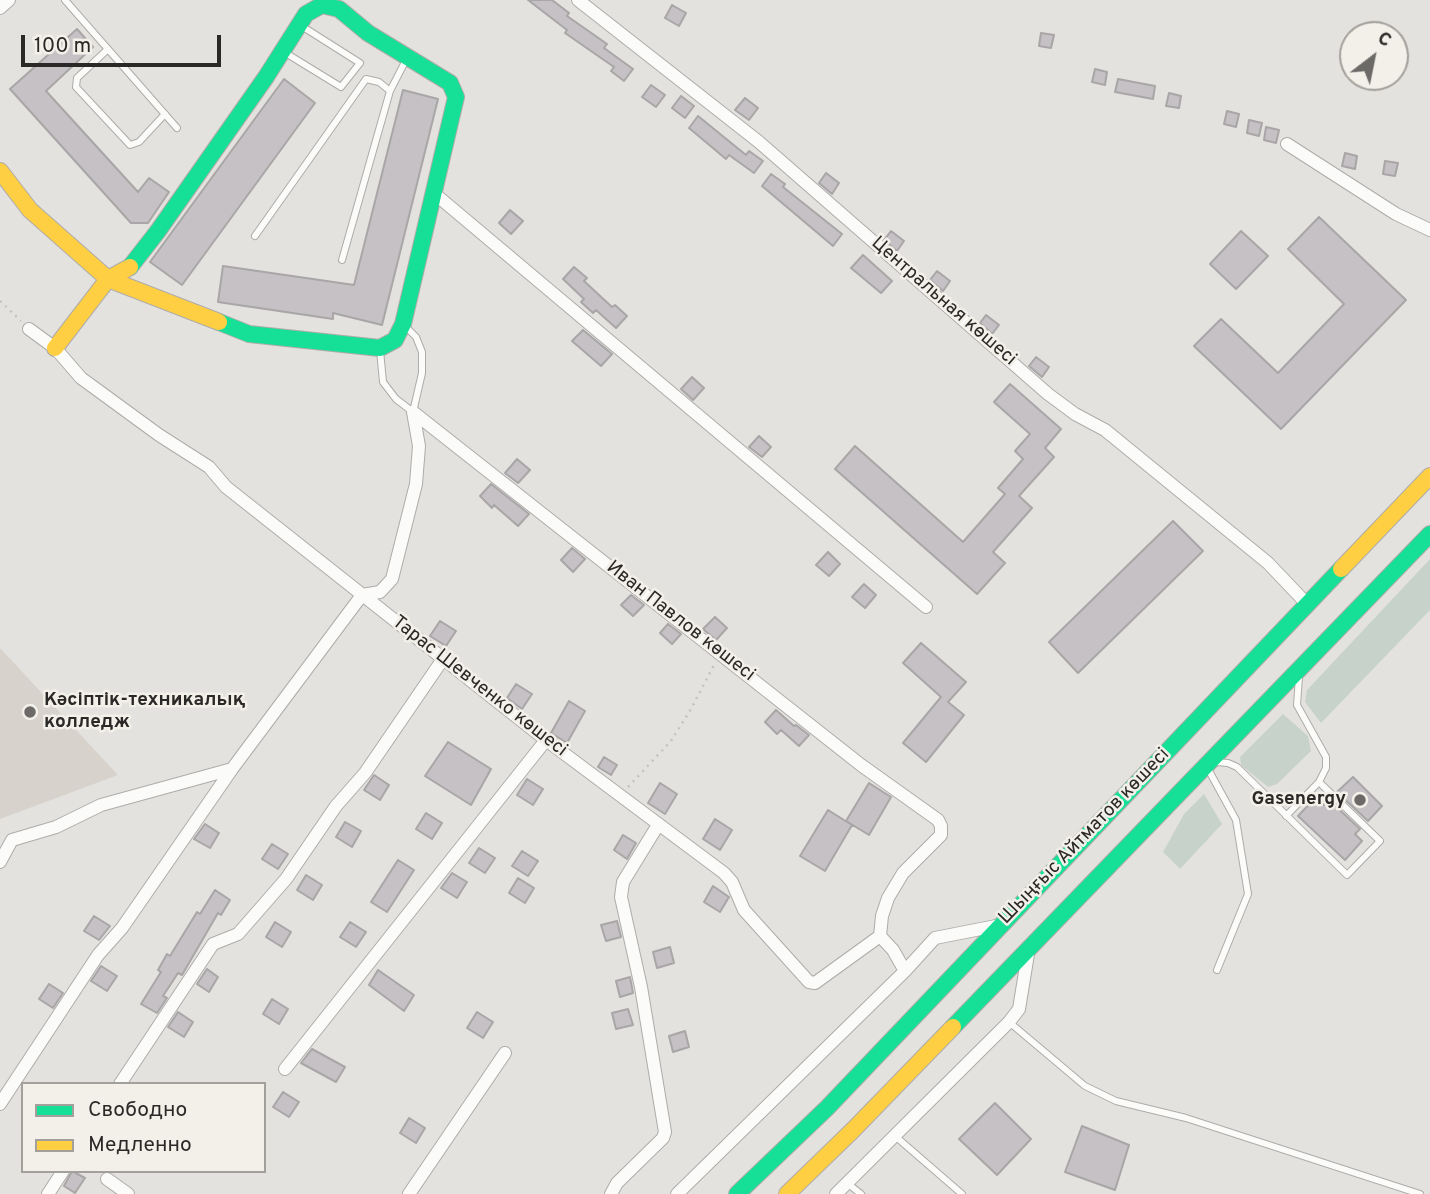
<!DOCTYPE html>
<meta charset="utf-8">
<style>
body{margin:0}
#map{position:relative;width:1430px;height:1194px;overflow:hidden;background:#e4e2df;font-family:Overpass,sans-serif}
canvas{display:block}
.legend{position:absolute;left:21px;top:1082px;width:245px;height:91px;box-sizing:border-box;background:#f3f0ea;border:2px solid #a3a09c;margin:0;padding:9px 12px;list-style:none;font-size:21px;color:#2b2927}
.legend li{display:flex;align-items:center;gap:14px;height:35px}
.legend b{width:35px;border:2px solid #a3a09c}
.north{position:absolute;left:1339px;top:21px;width:70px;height:70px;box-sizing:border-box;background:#f3f0ea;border:2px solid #a3a09c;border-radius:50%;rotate:32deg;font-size:19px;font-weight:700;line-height:28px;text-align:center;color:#2b2927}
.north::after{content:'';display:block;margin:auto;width:24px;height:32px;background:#6c6a67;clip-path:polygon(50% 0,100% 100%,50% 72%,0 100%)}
.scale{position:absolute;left:21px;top:35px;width:200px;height:32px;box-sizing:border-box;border:4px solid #2b2927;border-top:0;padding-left:9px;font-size:21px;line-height:24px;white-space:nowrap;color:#2b2927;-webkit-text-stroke:5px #f3f0ea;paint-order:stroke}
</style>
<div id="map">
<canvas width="1430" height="1194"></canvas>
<ul class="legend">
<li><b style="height:9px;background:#16e098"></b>Свободно</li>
<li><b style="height:9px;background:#ffcf43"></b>Медленно</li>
</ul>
<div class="north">С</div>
<div class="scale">100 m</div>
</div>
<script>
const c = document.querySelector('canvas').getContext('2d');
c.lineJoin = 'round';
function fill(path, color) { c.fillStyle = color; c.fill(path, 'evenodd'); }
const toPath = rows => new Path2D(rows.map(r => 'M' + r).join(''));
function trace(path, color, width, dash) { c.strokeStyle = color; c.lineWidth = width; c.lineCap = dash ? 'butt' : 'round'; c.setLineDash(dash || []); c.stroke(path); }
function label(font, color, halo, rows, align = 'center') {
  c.font = font + ' Overpass,sans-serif'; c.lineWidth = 5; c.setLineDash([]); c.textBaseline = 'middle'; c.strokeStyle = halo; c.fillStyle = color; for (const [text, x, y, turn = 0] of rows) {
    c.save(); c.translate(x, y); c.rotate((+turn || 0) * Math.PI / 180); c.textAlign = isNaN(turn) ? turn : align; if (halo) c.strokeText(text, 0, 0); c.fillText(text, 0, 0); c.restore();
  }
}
fill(toPath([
 [0,648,118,775,0,819]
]), '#d7d3cc');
fill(toPath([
 [1430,559,1430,610,1321,723,1305,702,1307,690],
 [1283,714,1308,736,1311,751,1277,784,1268,787,1241,765,1240,757],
 [1204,794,1222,824,1180,869,1163,852,1184,814]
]), '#c7d2cb');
const building = toPath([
 [528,0,552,0,569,13,567,16,607,44,604,48,633,69,624,81,611,71,614,67,565,33,567,30,528,0],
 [672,5,686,13,679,26,665,18,672,5],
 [77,29,93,47,46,91,138,192,149,178,169,192,148,223,131,223,10,89,77,29],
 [1041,33,1054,35,1051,48,1039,46,1041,33],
 [1095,69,1107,72,1105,85,1092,82,1095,69],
 [284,79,315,103,182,285,150,262,284,79],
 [1118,79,1155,86,1153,99,1115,92,1118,79],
 [651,85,665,95,656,107,642,97,651,85],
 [403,90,438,99,382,325,333,313,333,319,218,302,223,266,354,285,403,90],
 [1169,93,1181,96,1179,108,1166,106,1169,93],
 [681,96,694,106,685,118,672,108,681,96],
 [745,98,758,108,749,120,735,110,745,98],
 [1227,111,1239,114,1236,127,1224,124,1227,111],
 [698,116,746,155,749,151,763,161,754,173,729,155,726,159,689,128,698,116],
 [1249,120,1262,123,1259,136,1247,133,1249,120],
 [1266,127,1279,130,1276,143,1264,140,1266,127],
 [1345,153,1357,156,1355,169,1342,166,1345,153],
 [1385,161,1398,163,1395,176,1383,174,1385,161],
 [826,173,839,183,832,194,819,183,826,173],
 [771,174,785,184,783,187,842,234,833,246,762,186,771,174],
 [510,210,523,221,511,234,499,223,510,210],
 [1319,217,1406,300,1281,429,1194,346,1221,319,1278,373,1344,304,1288,249,1319,217],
 [891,231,904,241,897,251,884,240,891,231],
 [1241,231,1268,256,1236,289,1210,264,1241,231],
 [863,255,892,281,881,293,851,268,863,255],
 [574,267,587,278,584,281,612,307,615,305,627,316,616,328,596,310,593,313,581,302,584,299,563,279,574,267],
 [937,271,950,281,943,291,930,280,937,271],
 [986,315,999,325,992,334,980,323,986,315],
 [583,330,612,354,601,366,572,341,583,330],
 [1036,357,1049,367,1042,377,1029,366,1036,357],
 [692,377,704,388,693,400,681,389,692,377],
 [1010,384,1061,429,1045,448,1054,457,1019,496,1032,508,993,552,1005,563,977,594,835,469,855,446,963,542,1005,494,998,488,1023,459,1015,451,1030,434,994,402,1010,384],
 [759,436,771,447,762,457,749,447,759,436],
 [517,459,530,470,518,483,505,473,517,459],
 [491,484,529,514,518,526,494,505,492,508,480,496,491,484],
 [1173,521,1203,551,1078,673,1049,642,1173,521],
 [572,548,585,559,573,572,561,560,572,548],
 [828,552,840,564,829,576,816,565,828,552],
 [864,584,876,595,865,608,852,597,864,584],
 [631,595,644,605,633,616,621,605,631,595],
 [715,617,727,628,716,640,703,629,715,617],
 [440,621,456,631,446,646,430,636,440,621],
 [668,624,681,634,672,644,660,633,668,624],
 [921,643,966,682,948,702,964,715,926,762,903,743,941,697,903,663,921,643],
 [516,684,532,694,522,709,507,698,516,684],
 [569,701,585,711,567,743,551,733,569,701],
 [776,710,794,726,796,725,809,735,799,746,781,730,777,734,765,722,776,710],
 [448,742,491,769,471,805,425,776,448,742],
 [604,757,617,765,611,775,598,767,604,757],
 [374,775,389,785,380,800,364,790,374,775],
 [1353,777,1382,806,1368,821,1337,792,1353,777],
 [527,779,543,789,533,805,517,795,527,779],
 [660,783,677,794,665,814,648,803,660,783],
 [869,783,891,797,869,835,846,821,869,783],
 [1316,797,1324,805,1329,800,1360,829,1355,834,1362,841,1345,860,1298,816,1316,797],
 [828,810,852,825,825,871,800,856,828,810],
 [426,813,442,823,432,839,416,829,426,813],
 [715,819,732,830,720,850,703,839,715,819],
 [345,822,361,831,352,847,336,837,345,822],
 [205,824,219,833,210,848,194,839,205,824],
 [623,835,636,843,627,859,614,850,623,835],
 [272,844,288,854,278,869,262,859,272,844],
 [479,848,495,858,485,873,469,863,479,848],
 [522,851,538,861,528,876,512,866,522,851],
 [398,860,414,870,387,912,371,902,398,860],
 [452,873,467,882,457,898,441,888,452,873],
 [306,875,322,885,313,900,297,890,306,875],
 [518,878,534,888,525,903,509,893,518,878],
 [713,886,729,897,720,912,704,902,713,886],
 [215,890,230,900,221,915,218,913,182,975,178,973,163,996,167,998,157,1013,141,1004,161,972,158,970,167,954,170,956,197,912,200,914,215,890],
 [94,916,110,926,99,940,84,931,94,916],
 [617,921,621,937,606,941,601,925,617,921],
 [275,922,291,932,282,947,266,937,275,922],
 [350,922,366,932,356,947,340,937,350,922],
 [670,947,674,963,657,968,653,952,670,947],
 [101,966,117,976,107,991,91,981,101,966],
 [207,969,218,977,209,992,197,984,207,969],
 [378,970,414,995,404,1011,369,985,378,970],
 [630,977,633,993,620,997,616,981,630,977],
 [49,984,63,993,53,1008,39,999,49,984],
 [272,999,288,1009,279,1024,263,1014,272,999],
 [628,1009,633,1025,616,1029,612,1013,628,1009],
 [178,1012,193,1022,184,1037,168,1027,178,1012],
 [477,1012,493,1022,483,1038,467,1028,477,1012],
 [685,1031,689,1047,673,1052,669,1036,685,1031],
 [312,1049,345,1067,336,1082,301,1063,312,1049],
 [283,1092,299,1102,289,1117,273,1107,283,1092],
 [995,1103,1031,1139,997,1175,959,1139,995,1103],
 [409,1118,425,1128,416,1143,400,1133,409,1118],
 [1082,1126,1129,1145,1115,1190,1065,1172,1082,1126],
 [72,1171,85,1178,75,1193,64,1186,72,1171]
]);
fill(building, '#c5c1c5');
trace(building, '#a8a6a6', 2);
const lane = toPath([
 [65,0,177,128],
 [108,49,77,78,76,87,130,145,139,142,165,114],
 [284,52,341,87,360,63,300,25],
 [255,236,366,79,379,82,390,91],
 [342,260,390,91,407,58],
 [380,350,383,382,396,399,413,412,422,373,422,352,416,337,405,326],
 [1216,762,1228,763,1237,767,1347,875,1380,841,1319,782,1326,768,1326,757,1297,705,1299,677],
 [1208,769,1236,820,1248,894,1217,970],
 [1286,816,1319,782],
 [1009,1022,1085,1086,1116,1101,1186,1118,1420,1194],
 [895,1136,962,1194],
 [847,1183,861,1194]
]);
const street = toPath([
 [578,0,759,142,1048,394,1075,414,1105,430,1268,563,1307,604],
 [0,8,9,0],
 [1287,144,1396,214,1430,230],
 [435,194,926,607],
 [29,329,55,348,81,378,159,435,209,467,226,487,546,740,724,873,732,882,744,910,809,982,815,983,880,936,893,950,905,971],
 [413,412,861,765,938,820,941,826,941,835,903,873,888,898,882,916,880,936],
 [0,862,12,840,56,827,101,805,232,769],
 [285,1069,546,740],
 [120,1084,213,944,238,934,286,879,336,806,365,773,443,659],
 [0,1104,98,955,122,928,232,769,362,595,380,592,392,579,416,484,419,446,413,412],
 [107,1179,128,1194],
 [48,1194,63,1171],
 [409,1194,505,1053],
 [611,1194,617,1183,663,1138,665,1132,641,987,621,897,623,882,658,825],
 [677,1194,905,971,935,938,1001,925],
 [836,1194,1009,1022,1019,1009,1029,948]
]);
const fast = toPath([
 [130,267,158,231,266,77,306,14,322,5,339,9,368,33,450,83,456,97,403,324,395,340,380,348,249,334,219,322],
 [953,1027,1430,534],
 [737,1194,827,1108,1341,569]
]);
const slow = toPath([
 [0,171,30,210,108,279,219,322],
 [55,348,108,279,130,267],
 [1341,569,1430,476],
 [787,1194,853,1130,953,1027]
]);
trace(lane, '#aeacaa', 8);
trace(street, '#aeacaa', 14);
trace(fast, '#aeacaa', 18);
trace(slow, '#aeacaa', 18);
trace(toPath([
 [0,301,21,321],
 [628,787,671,741,691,709,714,665]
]), '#c3c3c3', 2.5, [2, 5]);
trace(lane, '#fbfbfa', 6);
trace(street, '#fbfbfa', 12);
trace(fast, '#16e098', 16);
trace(slow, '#ffcf43', 16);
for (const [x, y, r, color] of [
 [30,712,7,"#6c6a67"],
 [1360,800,7,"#6c6a67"]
]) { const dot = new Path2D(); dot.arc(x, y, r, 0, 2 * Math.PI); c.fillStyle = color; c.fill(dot); trace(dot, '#f3f0ea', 2.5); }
label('19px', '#2b2927', '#f3f0ea', [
 ["Центральная көшесі",943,302,41],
 ["Иван Павлов көшесі",680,622,38],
 ["Тарас Шевченко көшесі",479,687,38],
 ["Шыңғыс Айтматов көшесі",1085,837,-46]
]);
label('bold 19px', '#2b2927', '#f3f0ea', [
 ["Кәсіптік-техникалық",44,701],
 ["колледж",44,723],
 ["Gasenergy",1346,800,"right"]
], 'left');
</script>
